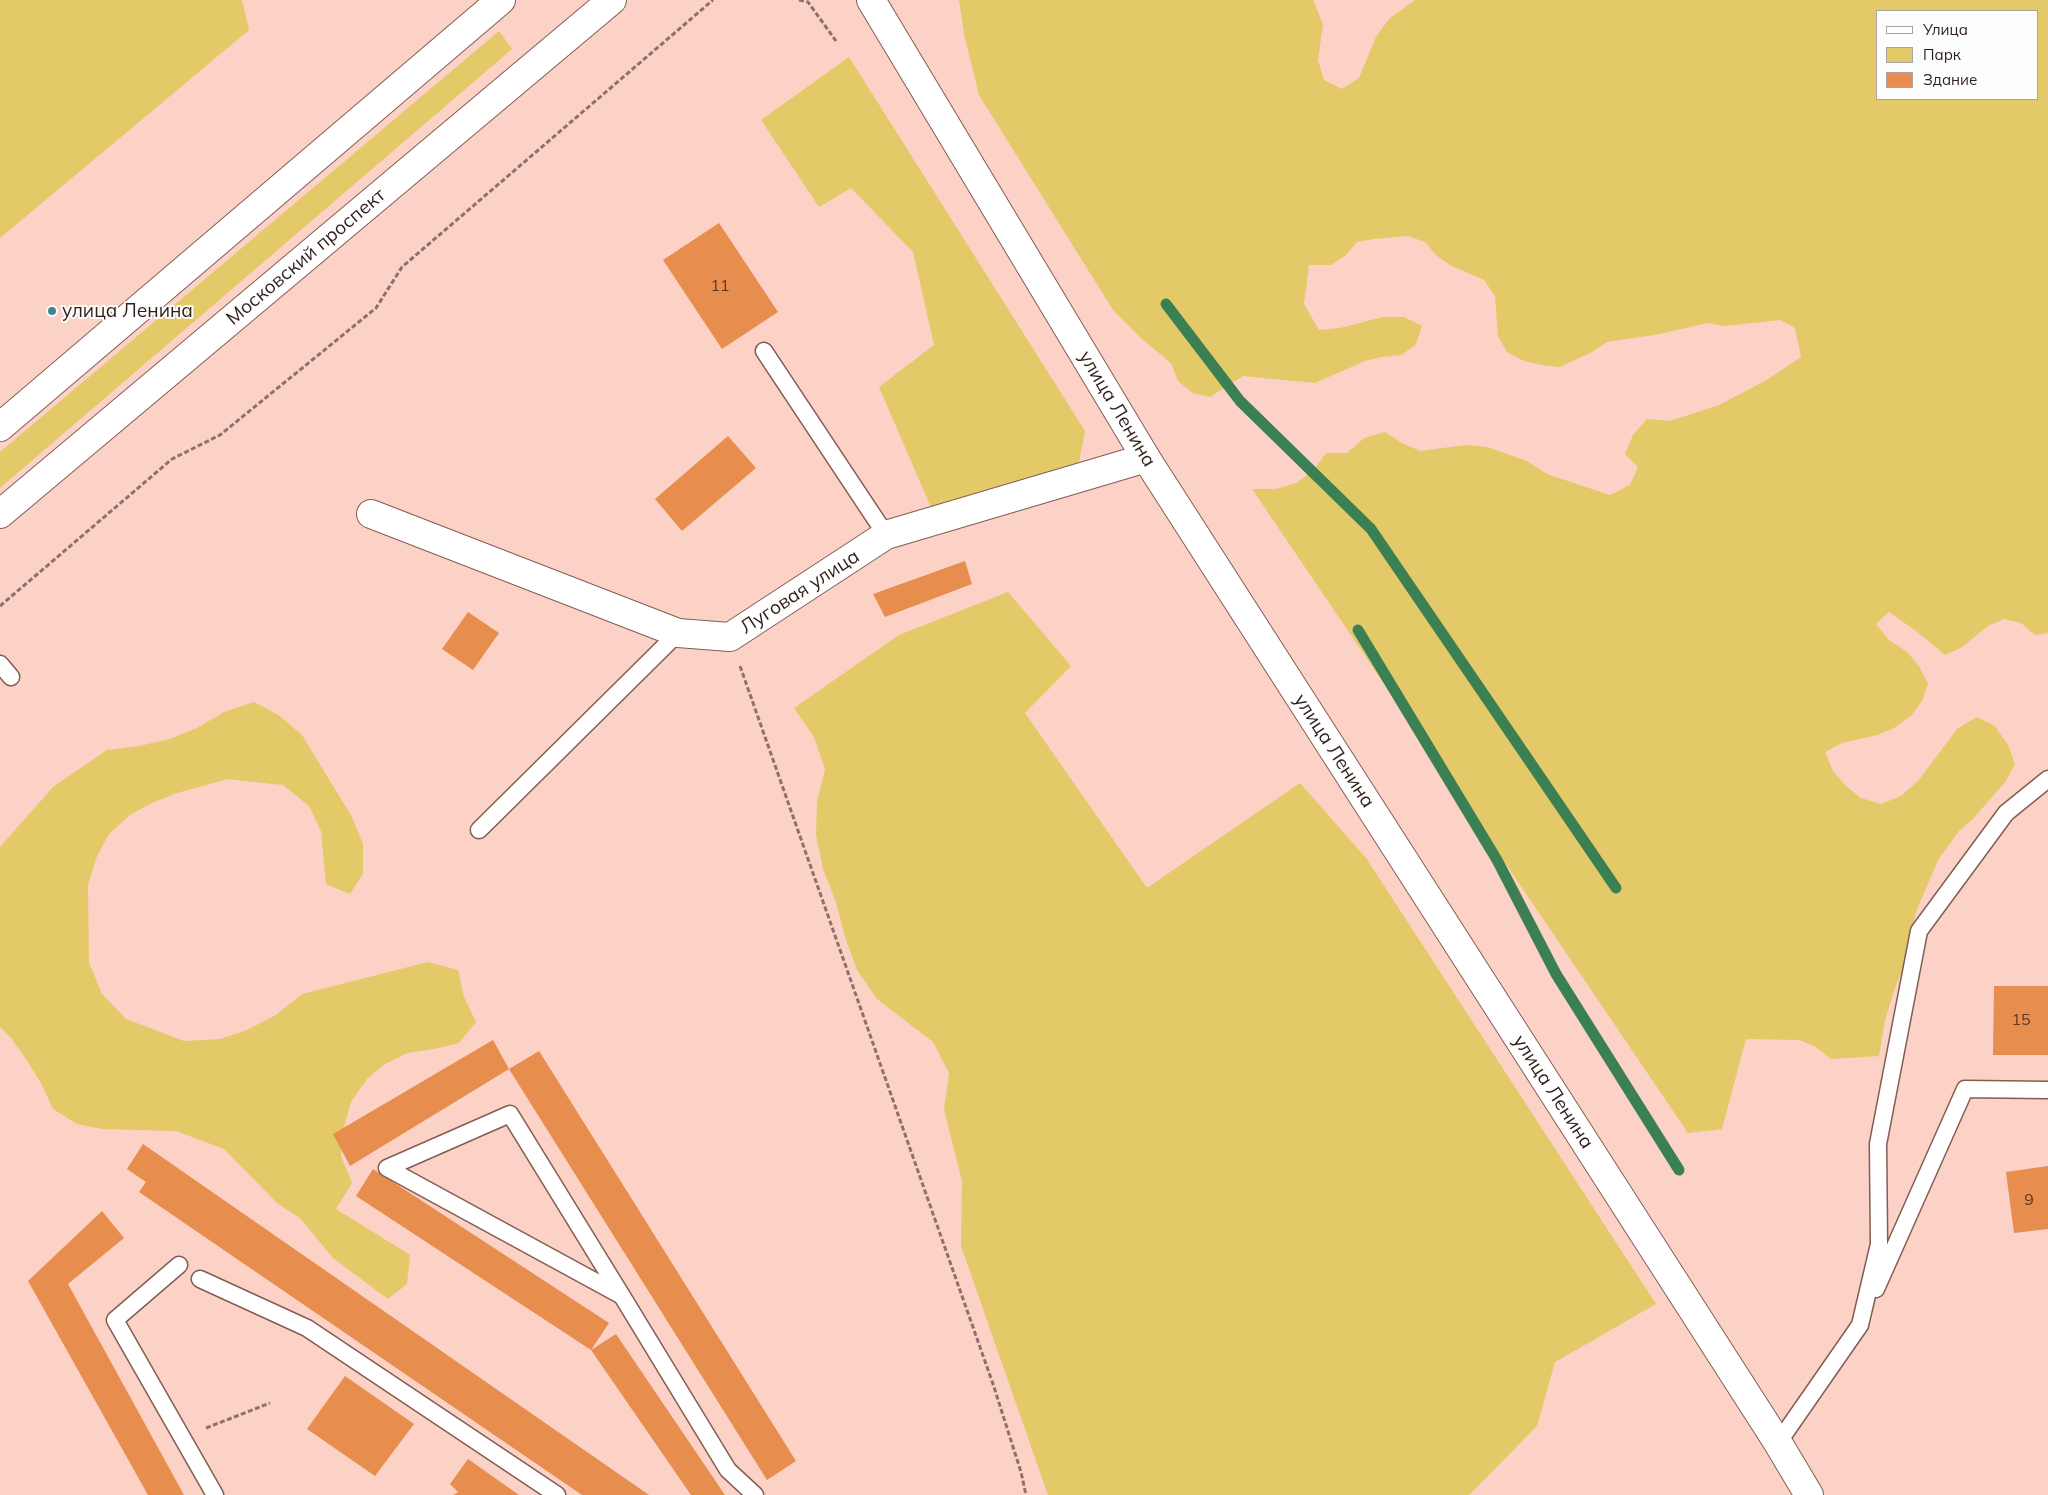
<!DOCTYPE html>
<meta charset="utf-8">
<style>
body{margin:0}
#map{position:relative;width:2048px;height:1495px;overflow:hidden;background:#fcd1c6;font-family:Mulish,sans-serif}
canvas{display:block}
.legend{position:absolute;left:1876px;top:10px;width:162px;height:90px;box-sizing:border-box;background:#fdfdfd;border:1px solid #aaa4a3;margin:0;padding:6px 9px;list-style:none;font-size:15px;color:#2e1f1b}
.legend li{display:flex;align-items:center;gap:10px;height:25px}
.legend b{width:25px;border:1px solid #aaa4a3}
</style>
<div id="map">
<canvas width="2048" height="1495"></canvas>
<ul class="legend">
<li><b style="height:6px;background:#fff"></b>Улица</li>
<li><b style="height:14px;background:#e4c968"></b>Парк</li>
<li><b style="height:14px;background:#e78d4d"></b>Здание</li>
</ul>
</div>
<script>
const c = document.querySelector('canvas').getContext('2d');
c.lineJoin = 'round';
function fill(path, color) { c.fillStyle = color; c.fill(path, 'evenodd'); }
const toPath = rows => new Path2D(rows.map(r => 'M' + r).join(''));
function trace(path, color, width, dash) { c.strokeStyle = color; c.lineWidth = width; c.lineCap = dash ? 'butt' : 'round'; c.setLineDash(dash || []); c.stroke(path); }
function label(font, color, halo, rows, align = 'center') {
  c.font = font + ' Mulish,sans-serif'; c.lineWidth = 4; c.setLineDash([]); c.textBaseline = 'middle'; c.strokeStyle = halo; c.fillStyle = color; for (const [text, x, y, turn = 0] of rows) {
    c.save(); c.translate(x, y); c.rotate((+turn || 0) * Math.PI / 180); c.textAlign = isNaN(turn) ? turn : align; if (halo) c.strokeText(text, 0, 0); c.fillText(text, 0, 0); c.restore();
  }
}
fill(toPath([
 [0,0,242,0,249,30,0,238],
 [959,0,1313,0,1323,24,1318,60,1324,80,1342,89,1359,78,1376,37,1389,19,1415,0,2048,0,2048,633,2035,635,2021,623,2004,619,1988,626,1961,648,1945,655,1916,631,1889,612,1876,624,1889,640,1906,651,1919,666,1928,684,1922,701,1911,716,1894,728,1877,735,1842,743,1825,752,1833,771,1846,786,1861,798,1881,804,1901,796,1918,781,1958,728,1977,717,1995,726,2008,745,2015,764,2006,781,1972,820,1959,831,1938,860,1916,912,1904,966,1896,985,1885,1020,1879,1056,1831,1059,1816,1047,1800,1040,1746,1039,1722,1129,1688,1133,1252,489,1276,489,1296,483,1313,471,1326,453,1347,453,1364,438,1385,432,1402,443,1420,451,1466,445,1487,447,1527,461,1547,474,1610,495,1630,485,1638,467,1625,454,1633,435,1647,419,1670,421,1719,405,1765,381,1801,357,1795,328,1780,320,1725,326,1707,323,1660,334,1607,342,1592,352,1560,367,1542,365,1524,361,1507,352,1498,336,1495,296,1484,280,1452,266,1437,256,1425,242,1408,236,1374,239,1357,242,1346,255,1331,265,1309,265,1304,304,1319,330,1340,328,1383,317,1404,317,1422,326,1416,344,1402,355,1382,357,1365,361,1315,383,1243,376,1210,397,1193,393,1178,381,1171,363,1142,339,1113,310,979,95,964,34],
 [1877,11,2037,11,2037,99,1877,99],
 [499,31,512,49,0,488,0,452],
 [849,57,1085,431,1079,462,933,512,879,387,934,345,913,252,851,188,819,207,761,120],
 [1008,592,1071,666,1025,713,1147,888,1300,783,1366,858,1656,1304,1555,1362,1537,1426,1469,1495,1048,1495,961,1246,962,1181,944,1110,949,1073,933,1042,877,999,857,970,845,937,836,902,823,869,816,835,817,802,825,769,814,737,794,708,899,635],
 [254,702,280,716,302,735,352,817,363,844,363,874,350,894,326,884,321,831,309,806,283,785,228,779,177,793,150,804,130,815,109,834,97,856,88,885,89,963,102,994,126,1019,184,1041,220,1039,247,1030,276,1015,302,994,428,962,458,970,464,997,476,1022,459,1043,434,1049,407,1053,385,1064,367,1079,351,1102,344,1127,341,1156,352,1183,336,1209,410,1255,407,1284,388,1299,333,1258,300,1218,278,1204,224,1149,176,1131,102,1129,77,1124,53,1109,41,1083,26,1059,11,1038,0,1027,0,847,53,787,107,750,139,746,170,739,197,728,224,712]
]), '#e4c968');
trace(toPath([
 [1166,304,1240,401,1371,529,1616,888],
 [1358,630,1497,860,1556,974,1679,1170]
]), '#3b8053', 11);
fill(toPath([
 [719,223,778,312,722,349,663,260],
 [728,436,756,468,682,531,655,499],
 [965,561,972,584,885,617,873,594],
 [468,612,499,633,473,670,442,649],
 [1994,986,2048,986,2048,1055,1993,1055],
 [493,1040,509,1069,350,1166,333,1134],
 [539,1051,796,1461,767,1480,509,1069],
 [143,1144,649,1495,582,1495,139,1192,146,1182,127,1169],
 [2048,1166,2048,1229,2014,1233,2006,1172],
 [373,1169,609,1323,591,1350,616,1334,725,1495,691,1495,591,1350,356,1196],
 [102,1211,124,1238,68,1284,184,1495,148,1495,28,1281],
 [345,1376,414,1424,375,1476,307,1429],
 [468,1459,519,1495,453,1495,458,1492,450,1484]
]), '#e78d4d');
const service = toPath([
 [764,351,886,535],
 [0,664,11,677],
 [479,830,678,633],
 [179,1265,115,1320,215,1495],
 [200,1279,307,1328,557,1495],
 [1876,1289,1965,1089,2048,1090],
 [622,1296,387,1168,510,1114,622,1296,728,1470,755,1495],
 [1778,1443,1860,1325,1879,1244,1878,1144,1919,931,2006,813,2048,779]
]);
const minor = toPath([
 [371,514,678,633,730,637,886,535,1146,458]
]);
const tertiary = toPath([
 [871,0,1146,458,1778,1443,1809,1495]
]);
const secondary = toPath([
 [0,427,501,0],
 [0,514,612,0]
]);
trace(service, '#825d54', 19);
trace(minor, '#825d54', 30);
trace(tertiary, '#825d54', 30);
trace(secondary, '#825d54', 30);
trace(toPath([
 [799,0,808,2,836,41],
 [0,606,172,459,220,435,376,308,402,267,713,0],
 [740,666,993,1384,1021,1472,1026,1495],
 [206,1428,270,1403]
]), '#8e726a', 3, [5, 2.5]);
trace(service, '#fff', 16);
trace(minor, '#fff', 28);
trace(tertiary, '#fff', 28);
trace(secondary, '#fff', 28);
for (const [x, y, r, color] of [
 [52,311,5,"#418594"]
]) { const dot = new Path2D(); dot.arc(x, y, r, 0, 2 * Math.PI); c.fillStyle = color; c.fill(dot); trace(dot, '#fdfdfd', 2); }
label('16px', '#5c3a28', null, [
 ["11",720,286],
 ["15",2021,1020],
 ["9",2029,1200]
]);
label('19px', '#2e1f1b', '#fdfdfd', [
 ["Московский проспект",306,257,-40],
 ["улица Ленина",1117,409,59],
 ["Луговая улица",800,592,-33],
 ["улица Ленина",1334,751,57],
 ["улица Ленина",1553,1092,57]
]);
label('19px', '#2e1f1b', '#fdfdfd', [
 ["улица Ленина",62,311]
], 'left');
</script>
